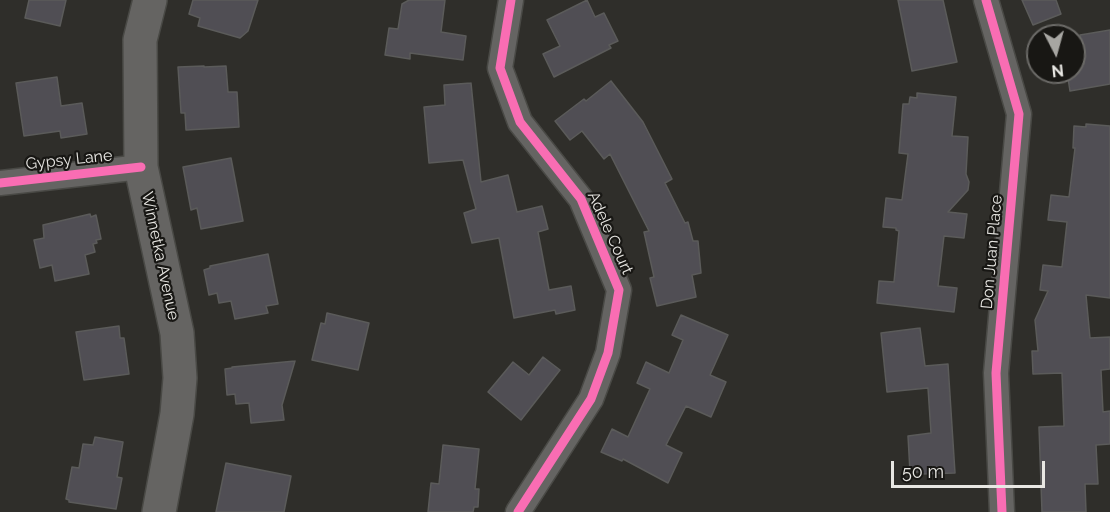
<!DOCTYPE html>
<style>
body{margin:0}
#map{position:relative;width:1110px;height:512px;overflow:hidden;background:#2f2e2a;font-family:Raleway,sans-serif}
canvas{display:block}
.north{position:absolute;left:1026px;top:24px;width:60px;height:60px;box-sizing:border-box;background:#181714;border:2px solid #6b6a67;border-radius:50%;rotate:174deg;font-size:16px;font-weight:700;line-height:24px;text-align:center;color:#e8e7e3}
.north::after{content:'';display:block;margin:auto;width:21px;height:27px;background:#a7a6a2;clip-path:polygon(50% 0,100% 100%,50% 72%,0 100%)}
.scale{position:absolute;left:891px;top:461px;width:154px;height:27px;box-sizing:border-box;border:3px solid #e8e7e3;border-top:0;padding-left:8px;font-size:18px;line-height:21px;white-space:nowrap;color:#e8e7e3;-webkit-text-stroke:4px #181714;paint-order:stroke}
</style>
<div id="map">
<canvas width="1110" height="512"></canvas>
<div class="north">N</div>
<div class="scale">50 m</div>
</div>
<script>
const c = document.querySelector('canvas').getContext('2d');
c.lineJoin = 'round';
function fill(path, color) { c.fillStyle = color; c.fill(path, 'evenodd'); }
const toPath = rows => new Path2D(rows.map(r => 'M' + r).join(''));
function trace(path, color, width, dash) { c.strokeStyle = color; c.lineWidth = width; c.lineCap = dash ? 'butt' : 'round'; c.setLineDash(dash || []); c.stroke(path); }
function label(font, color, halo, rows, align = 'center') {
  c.font = font + ' Raleway,sans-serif'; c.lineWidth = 4.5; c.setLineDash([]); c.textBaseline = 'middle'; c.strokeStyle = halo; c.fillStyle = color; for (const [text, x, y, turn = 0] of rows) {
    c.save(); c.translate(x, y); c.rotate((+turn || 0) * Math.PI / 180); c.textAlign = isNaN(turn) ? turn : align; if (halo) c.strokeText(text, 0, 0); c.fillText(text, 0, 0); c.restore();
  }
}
const building = toPath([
 [29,0,66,0,60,26,25,18,29,0],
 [193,0,258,0,248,31,240,38,198,26,200,18,189,14,193,0],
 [409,0,445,0,441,32,466,36,463,60,410,53,410,59,385,55,389,28,398,29,402,4,409,0],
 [587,0,595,17,604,13,618,41,609,45,611,48,554,77,543,54,560,46,547,20,587,0],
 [898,0,943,0,957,62,912,71,898,0],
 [1022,0,1056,0,1061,14,1033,25,1022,0],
 [1110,30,1110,84,1070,91,1067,72,1074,72,1074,65,1084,64,1080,35,1110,30],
 [204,66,204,67,226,66,228,92,237,92,239,127,186,130,185,113,181,113,178,67,204,66],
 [57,77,61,106,82,103,87,134,61,138,60,131,24,136,16,83,57,77],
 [611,81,643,122,672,179,665,183,685,223,688,222,693,241,698,241,701,273,692,275,696,297,657,306,650,278,654,277,644,232,649,231,610,154,604,159,582,131,570,140,555,121,584,99,586,101,611,81],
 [471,83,481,182,508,175,517,212,542,206,548,229,538,232,549,290,571,286,575,310,556,314,555,310,514,318,499,238,472,243,464,213,476,209,463,160,429,163,424,107,445,105,444,85,471,83],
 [917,93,956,97,952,136,968,137,966,174,969,182,968,190,948,212,967,214,964,238,944,236,938,286,957,288,954,312,877,303,879,281,894,282,899,231,896,230,896,228,883,227,886,198,902,200,908,154,899,153,903,104,909,104,910,97,917,98,917,93],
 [1086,124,1110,126,1110,298,1086,295,1090,338,1110,337,1110,369,1101,370,1103,412,1110,411,1110,444,1096,445,1098,484,1085,484,1086,512,1042,512,1039,427,1064,426,1062,373,1033,374,1032,351,1038,351,1035,320,1048,291,1040,290,1043,265,1062,267,1067,222,1048,220,1051,195,1069,197,1075,148,1073,148,1074,126,1086,127,1086,124],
 [231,158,243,221,201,229,197,208,191,210,183,167,231,158],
 [90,214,91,217,96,215,101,239,96,240,97,243,93,244,95,252,85,255,89,274,55,281,52,265,40,268,34,240,44,238,43,225,90,214],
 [268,254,278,304,266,306,268,313,235,319,231,301,219,303,217,293,209,295,204,270,210,268,210,266,268,254],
 [327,313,369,323,358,370,312,360,321,323,325,324,327,313],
 [681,315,728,335,710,375,726,382,711,417,686,406,666,445,682,453,668,483,623,459,622,461,601,452,612,429,628,437,650,389,637,383,646,362,669,373,683,340,672,335,681,315],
 [119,326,120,338,124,338,129,374,84,380,76,332,119,326],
 [920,328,925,366,948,364,955,473,921,474,921,472,910,472,908,436,931,433,928,388,887,392,881,333,920,328],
 [543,357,560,370,521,420,488,392,513,362,529,375,543,357],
 [295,361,282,405,284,420,251,423,249,403,236,404,235,394,227,395,225,369,232,368,232,367,295,361],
 [95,437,123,442,117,477,122,478,116,509,69,502,69,500,66,499,72,467,79,468,83,444,93,445,95,437],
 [443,445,479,449,475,489,479,489,478,507,474,507,473,512,428,512,431,483,439,484,443,445],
 [226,463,291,476,284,512,216,512,226,463]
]);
fill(building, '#504e54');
trace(building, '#5b5b5a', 1.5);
const street = toPath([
 [511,0,500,68,520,122,581,199,619,290,608,353,591,399,518,512],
 [986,0,1019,114,996,373,1002,512],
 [0,183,141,167]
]);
const secondary = toPath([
 [150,0,140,40,141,167,177,333,180,378,177,414,159,512]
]);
trace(street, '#494945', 27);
trace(secondary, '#494945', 36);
trace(street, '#656462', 24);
trace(secondary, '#656462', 33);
trace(toPath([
 [511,0,500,68,520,122,581,199,619,290,608,353,591,399,518,512],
 [986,0,1019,114,996,373,1002,512],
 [0,183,141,167]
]), '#f96db3', 9);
label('16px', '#e8e7e3', '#181714', [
 ["Gypsy Lane",69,160,-6],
 ["Adele Court",610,233,66],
 ["Don Juan Place",992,252,-85],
 ["Winnetka Avenue",160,256,78]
]);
</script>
